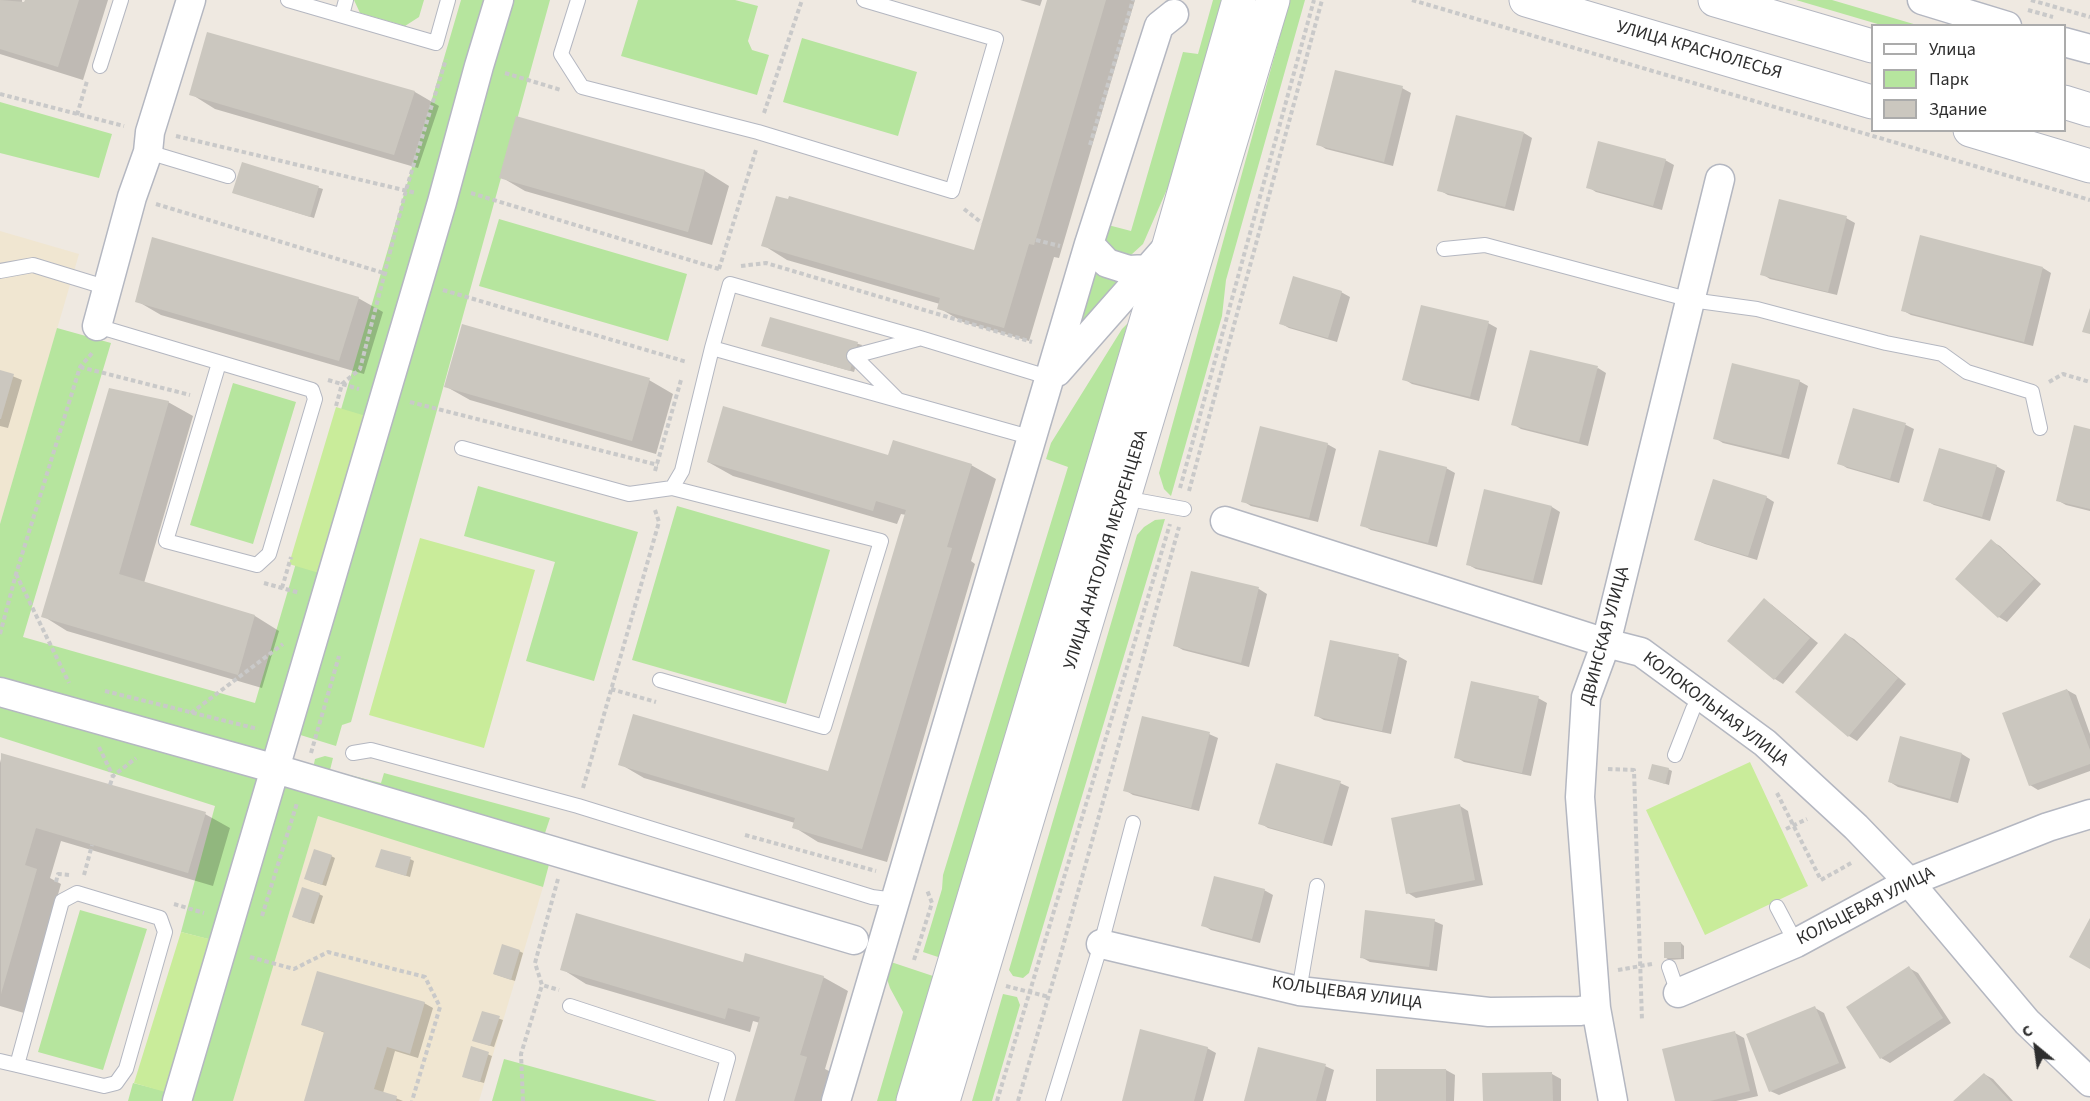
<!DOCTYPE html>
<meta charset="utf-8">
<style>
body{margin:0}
#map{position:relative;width:2090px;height:1101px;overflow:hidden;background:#efe9e1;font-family:"Source Sans 3",sans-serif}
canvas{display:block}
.legend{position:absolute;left:1871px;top:24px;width:195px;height:108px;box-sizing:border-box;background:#fff;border:2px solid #ababab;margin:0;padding:8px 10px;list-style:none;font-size:18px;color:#2e2e2e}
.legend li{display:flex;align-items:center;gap:12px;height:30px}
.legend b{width:30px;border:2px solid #ababab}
.north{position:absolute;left:2006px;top:1017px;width:60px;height:60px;-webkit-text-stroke:4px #fff;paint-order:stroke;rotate:331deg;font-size:16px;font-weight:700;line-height:24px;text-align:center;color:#2e2e2e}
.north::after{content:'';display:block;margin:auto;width:21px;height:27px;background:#2e2e2e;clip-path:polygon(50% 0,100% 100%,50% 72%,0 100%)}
</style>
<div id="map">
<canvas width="2090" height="1101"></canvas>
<ul class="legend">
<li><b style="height:8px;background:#fff"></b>Улица</li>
<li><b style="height:16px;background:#b6e59e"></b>Парк</li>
<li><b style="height:16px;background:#cbc7bf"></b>Здание</li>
</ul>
<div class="north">С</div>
</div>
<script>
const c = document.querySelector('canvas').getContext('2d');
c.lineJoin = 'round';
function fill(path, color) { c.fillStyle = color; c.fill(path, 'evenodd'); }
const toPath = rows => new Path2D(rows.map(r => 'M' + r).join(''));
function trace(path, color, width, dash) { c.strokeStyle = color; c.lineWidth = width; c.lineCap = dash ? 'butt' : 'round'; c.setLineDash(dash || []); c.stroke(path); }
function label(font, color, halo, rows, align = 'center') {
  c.font = font + ' "Source Sans 3",sans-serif'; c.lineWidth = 4.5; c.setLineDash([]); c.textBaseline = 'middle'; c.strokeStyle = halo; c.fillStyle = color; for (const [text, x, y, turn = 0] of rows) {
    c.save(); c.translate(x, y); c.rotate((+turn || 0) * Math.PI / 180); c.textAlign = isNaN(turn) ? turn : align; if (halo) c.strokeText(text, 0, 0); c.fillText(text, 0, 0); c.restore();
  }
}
fill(toPath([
 [0,231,79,254,0,524],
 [318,815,543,887,479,1101,233,1101]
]), '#f0e6d1');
fill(toPath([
 [354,0,424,0,419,17,405,26,360,13],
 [461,0,550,0,351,722,342,725,336,746,294,733,272,760,551,857,543,887,318,816,233,1101,128,1101,133,1083,165,1091,212,940,181,932,215,806,0,737,0,524,57,328,111,343,23,637,255,703],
 [638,0,735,0,758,6,748,41,752,50,769,55,757,95,621,56],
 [1213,0,1222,0,1168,187,1143,244,1131,255,1121,256,1107,245,1105,235,1108,225,1131,231,1183,52,1198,54],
 [1290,0,1305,0,1226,280,1222,316,1171,496,1164,489,1159,473],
 [1796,0,1832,0,1917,25,1881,25],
 [802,38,917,72,898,136,783,102],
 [0,102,112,134,99,178,0,153],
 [499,219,687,274,668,341,479,286],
 [1092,259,1128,278,1077,342],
 [1128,323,941,958,923,952,942,889,943,875,1068,467,1046,459,1051,443,1122,329],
 [233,383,296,402,253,544,190,525],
 [478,486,638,532,594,681,526,661,555,562,464,536],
 [677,506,830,550,786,704,632,660],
 [1165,519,1029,973,1023,978,1013,976,1009,970,1137,535,1144,527,1155,520],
 [325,756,333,758,330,770,381,783,384,773,550,818,544,836,312,773,315,759],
 [80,910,147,929,103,1070,38,1052],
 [891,962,936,977,900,1101,877,1101,903,1012,890,988,886,976],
 [1003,994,1017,997,1020,1005,992,1101,972,1101],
 [504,1059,657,1101,492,1101]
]), '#b6e59e');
fill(toPath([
 [336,407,366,416,319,573,289,564],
 [420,538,535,570,484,748,369,715],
 [1750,762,1808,886,1705,935,1646,810],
 [181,932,213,940,165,1092,134,1083]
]), '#c9ec9a');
fill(toPath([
 [0,0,22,0,22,2,25,3,27,0,108,0,83,80,0,54],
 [1020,0,1042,0,1040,6],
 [1049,0,1135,0,1059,258,1054,257,1029,341,963,322,939,308,940,304,787,260,763,245,975,251],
 [208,34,415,92,439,106,418,168,215,109,191,94],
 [1402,88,1411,93,1393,166,1326,149,1318,144],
 [517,118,705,171,729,186,712,245,525,191,501,177],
 [1524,133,1532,138,1514,211,1448,195,1439,190],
 [1665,160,1674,165,1662,210,1596,192,1588,187],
 [243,164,323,189,314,218,234,193],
 [1846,218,1855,223,1837,295,1770,279,1762,274],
 [2043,268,2051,273,2033,346,1911,315,1902,310],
 [1341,292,1350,297,1337,342,1289,328,1280,323],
 [358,298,383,312,364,374,161,315,137,301],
 [771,319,862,345,854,372,767,347],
 [1488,323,1497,328,1479,401,1412,384,1404,379],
 [1598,368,1606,373,1588,446,1521,429,1513,424],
 [0,371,22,380,8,428,0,426],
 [649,380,673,394,656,454,470,400,445,386],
 [1799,381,1808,386,1789,459,1723,443,1715,438],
 [168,402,193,416,144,583,255,616,279,631,262,688,67,631,43,616],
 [1854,410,1906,425,1914,429,1899,483,1847,468,1839,463],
 [2090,431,2090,511,2066,505,2057,500],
 [1327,444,1336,449,1318,522,1251,506,1243,501],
 [889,457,971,465,996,479,971,561,975,564,887,862,818,842,794,827,795,823,644,778,620,764,829,773,906,515,901,514,897,524,733,476,708,462],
 [1996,466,2005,471,1990,521,1934,505,1925,500],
 [1446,468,1455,473,1437,547,1371,530,1362,525],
 [1485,490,1552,507,1560,512,1542,585,1476,569,1467,564],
 [1766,497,1774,502,1757,560,1705,544,1696,540],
 [1991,541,2000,546,2041,584,2007,622,1999,617],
 [1192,573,1259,589,1267,594,1249,667,1183,650,1174,645],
 [1764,600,1772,605,1818,643,1783,684,1775,679],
 [1845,634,1854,639,1906,684,1857,741,1849,736],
 [1398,656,1407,661,1391,734,1324,720,1315,715],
 [2067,690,2076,695,2090,734,2090,771,2038,790,2030,785],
 [1538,698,1547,703,1531,776,1464,762,1456,757],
 [1209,734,1218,738,1199,811,1133,795,1125,790],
 [1902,738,1962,754,1970,759,1958,803,1898,787,1890,782],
 [2,755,205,814,230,828,213,886,61,841,50,878,61,884,24,1013,0,1006,0,763],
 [1668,769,1672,771,1669,785,1650,779],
 [1340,783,1349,787,1332,846,1268,828,1260,823],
 [1460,806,1468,811,1483,885,1416,898,1408,893],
 [331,856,335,858,326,886,310,881],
 [410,859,414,861,410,877,381,868],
 [1264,890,1273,895,1260,943,1211,930,1203,925],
 [319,894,323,896,314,924,298,919],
 [1434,921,1443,925,1437,971,1370,962,1361,957],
 [1681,943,1684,946,1684,959,1669,960,1665,957],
 [519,951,523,953,515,981,494,974],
 [744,964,823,977,848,991,825,1069,831,1072,822,1101,737,1101,760,1023,753,1021,750,1032,586,984,562,969],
 [1909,968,1918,973,1951,1023,1890,1063,1881,1058],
 [424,1003,433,1008,418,1058,395,1051,383,1093,403,1101,305,1101,325,1033,303,1024],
 [1815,1008,1824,1013,1846,1068,1779,1095,1770,1091],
 [483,1013,503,1020,494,1047,478,1042],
 [1735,1033,1744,1038,1758,1096,1736,1101,1677,1101],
 [472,1048,492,1056,484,1083,467,1078],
 [1207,1048,1216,1053,1203,1101,1123,1101],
 [1325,1066,1334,1070,1326,1101,1246,1101],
 [1446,1070,1455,1075,1454,1101,1378,1101],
 [1484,1074,1552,1074,1561,1079,1561,1101,1484,1101],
 [1984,1074,1993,1079,2013,1101,1955,1101]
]), '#0003');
fill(toPath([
 [0,0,24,2,25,0,79,0,58,67,0,49],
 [1047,0,1106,0,1034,245,1029,244,1004,328,937,309,940,298,761,246,776,196,788,199,789,196,974,250],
 [207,32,415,91,394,155,189,95],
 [1335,70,1403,86,1384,162,1316,145],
 [1456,115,1524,132,1505,207,1437,191],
 [516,116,705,170,688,232,499,178],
 [1598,141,1666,159,1653,206,1586,188],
 [242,162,319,186,310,217,232,193],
 [1779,199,1847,216,1828,292,1760,275],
 [1920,235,2043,267,2024,342,1901,311],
 [152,237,359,297,339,361,135,302],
 [1293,276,1342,291,1328,338,1279,324],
 [1421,305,1489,321,1470,397,1402,380],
 [2090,308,2090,334,2082,332],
 [770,317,858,342,850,371,761,346],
 [462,324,650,378,632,441,444,387],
 [1530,350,1598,366,1579,442,1511,425],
 [1732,363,1800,380,1781,455,1713,439],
 [0,370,14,374,1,419,0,419],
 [109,388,169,401,119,574,255,615,238,675,41,617],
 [723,406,888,455,893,440,972,464,947,547,952,548,862,849,792,828,795,818,618,765,633,714,828,771,906,510,876,501,873,511,707,462],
 [1853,408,1906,423,1890,479,1837,464],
 [2074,425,2090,429,2090,509,2056,501],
 [1260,426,1328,443,1309,518,1241,502],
 [1939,448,1997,465,1982,517,1923,501],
 [1379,450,1447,467,1428,543,1360,526],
 [1713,479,1767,496,1748,556,1694,540],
 [1484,489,1552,506,1533,581,1466,565],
 [1991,539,2034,579,1998,618,1955,579],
 [1191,571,1259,587,1241,663,1173,646],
 [1764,598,1810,638,1774,680,1727,641],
 [1845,633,1898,678,1848,737,1795,692],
 [1330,640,1399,654,1382,731,1314,716],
 [1471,681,1539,696,1522,773,1454,758],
 [2067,689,2090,750,2090,764,2029,786,2002,713],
 [1142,716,1210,732,1191,808,1123,791],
 [1900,736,1962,753,1950,799,1888,782],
 [1,753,206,812,188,873,36,828,25,865,37,869,1,994],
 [1276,763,1341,781,1323,843,1258,824],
 [1652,764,1669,768,1665,784,1648,779],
 [1460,804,1475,880,1406,894,1391,818],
 [314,849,332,855,322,885,304,879],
 [381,849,411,857,406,876,375,867],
 [1214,876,1265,889,1252,939,1201,926],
 [302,887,320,893,310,923,292,917],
 [1365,910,1435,919,1429,967,1360,958],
 [576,913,743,962,745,953,824,976,800,1055,807,1057,794,1101,735,1101,760,1017,728,1008,725,1019,560,970],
 [2090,918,2090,969,2069,957],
 [1664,942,1681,942,1681,958,1664,958],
 [502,944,520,950,511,980,493,974],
 [1909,966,1943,1018,1880,1059,1846,1007],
 [317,971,425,1002,410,1054,387,1047,374,1089,397,1096,396,1101,304,1101,324,1032,301,1025],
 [1815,1006,1839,1063,1769,1092,1746,1034],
 [482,1011,500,1016,490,1046,472,1041],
 [1140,1029,1208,1047,1194,1101,1122,1101],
 [1735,1031,1750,1091,1710,1101,1675,1101,1662,1049],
 [471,1046,489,1052,480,1082,462,1077],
 [1258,1047,1326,1064,1316,1101,1244,1101],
 [1376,1069,1446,1069,1446,1101,1376,1101],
 [1552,1072,1553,1101,1483,1101,1482,1073],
 [1984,1073,2010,1101,1953,1101]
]), '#cbc7bf');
const lane = toPath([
 [288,0,436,43,448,0],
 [578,0,561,54,582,87,758,132,952,191,996,39,864,0],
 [342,15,346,0],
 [100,66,121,0],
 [148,152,228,176],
 [1444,249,1485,245,1691,300,1757,309,1886,343,1942,354,1967,372,2032,392,2040,428],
 [0,271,33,265,108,288],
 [97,326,312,390,315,399,269,554,257,565,166,541,219,363],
 [712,348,1033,438],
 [898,400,854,356,918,339],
 [462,448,629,494,672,488,881,541,824,727,660,680],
 [672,488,682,471,712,348,730,284,920,338,1051,378],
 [1124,498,1184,509],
 [353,753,371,750,578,806,872,897,895,900],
 [1675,755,1693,709,1703,697],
 [1777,907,1796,943],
 [1669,967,1678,993],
 [1299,991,1317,886],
 [570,1006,728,1058,716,1101],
 [0,1061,17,1065,104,1086,116,1083,126,1069,165,932,160,918,77,893,62,901,17,1065],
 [1053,1101,1101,944,1133,823]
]);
const street = toPath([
 [1922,0,2007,26],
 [2064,42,2090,49],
 [1089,244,1107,263,1129,270,1147,269],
 [97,326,132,197,148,152,150,132,191,0],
 [1057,372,1169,245],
 [1225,521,1606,643,1641,652,1765,743,1856,827,1909,882,2027,1022,2090,1082],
 [0,692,276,769,854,940],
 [1101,944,1299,991,1489,1012,1580,1011,1596,1008],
 [1678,993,1796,943,1909,882,2048,827,2090,814],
 [177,1101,442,202,479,66,499,0],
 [836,1101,1089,244,1159,26,1174,14],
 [1613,1101,1596,1008,1580,797,1586,697,1606,643,1720,179]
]);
const secondary = toPath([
 [1526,0,1872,102],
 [1715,0,1872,46],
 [2064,102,2090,110],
 [1970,130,2090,166],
 [913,1101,1169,245,1239,0],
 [943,1101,1273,0]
]);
trace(lane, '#b4b7c1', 16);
trace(street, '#b4b7c1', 31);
trace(secondary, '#b4b7c1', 35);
trace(toPath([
 [1412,0,2090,200],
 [2031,0,2090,17],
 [2028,10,2053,17],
 [505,73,561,90],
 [0,94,124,126],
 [764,113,802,0],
 [77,115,87,81],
 [176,136,416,193],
 [1090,145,1133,0],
 [471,193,719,269],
 [156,204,387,274],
 [964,209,982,223],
 [1036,240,1060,246],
 [741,266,766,263,1032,342],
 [719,269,756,150],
 [443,290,687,362],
 [80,367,190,395],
 [328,380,359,389],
 [2049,382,2063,374,2090,382],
 [410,402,658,465],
 [336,406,342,384,360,369,406,190,446,59],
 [655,471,681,380],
 [1180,488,1314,0],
 [1189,491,1322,0],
 [16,574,69,683],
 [264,583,300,593],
 [282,588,291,557],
 [0,634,16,574,80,367,93,352],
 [611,689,656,702],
 [105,691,258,729],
 [191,713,283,644],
 [99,747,113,776],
 [311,753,339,656],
 [1608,769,1634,770,1642,1021],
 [110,785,113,776,136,758],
 [583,788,659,522,655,510],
 [1777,793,1821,880,1853,862],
 [1786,829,1807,819],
 [745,835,876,871],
 [84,875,92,845],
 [558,879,535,963,542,985,559,990],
 [56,882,58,874,69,875],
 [174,904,204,913],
 [262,916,297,803],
 [250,957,294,969,328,952,425,977,440,1007,412,1101],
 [914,960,932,903,927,890],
 [1618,970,1652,964],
 [1006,986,1049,997],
 [523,1101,521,1054,542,985],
 [997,1101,1170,524],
 [1018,1101,1058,964,1179,527]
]), '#c9c9c9', 4, [4.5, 3]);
trace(lane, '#fff', 14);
trace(street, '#fff', 28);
trace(secondary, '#fff', 33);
label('18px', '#2e2e2e', '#fff', [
 ["УЛИЦА КРАСНОЛЕСЬЯ",1699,51,16],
 ["УЛИЦА АНАТОЛИЯ МЕХРЕНЦЕВА",1107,550,-73],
 ["ДВИНСКАЯ УЛИЦА",1606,636,-75],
 ["КОЛОКОЛЬНАЯ УЛИЦА",1715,710,37],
 ["КОЛЬЦЕВАЯ УЛИЦА",1866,907,-27],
 ["КОЛЬЦЕВАЯ УЛИЦА",1347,994,8]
]);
</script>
